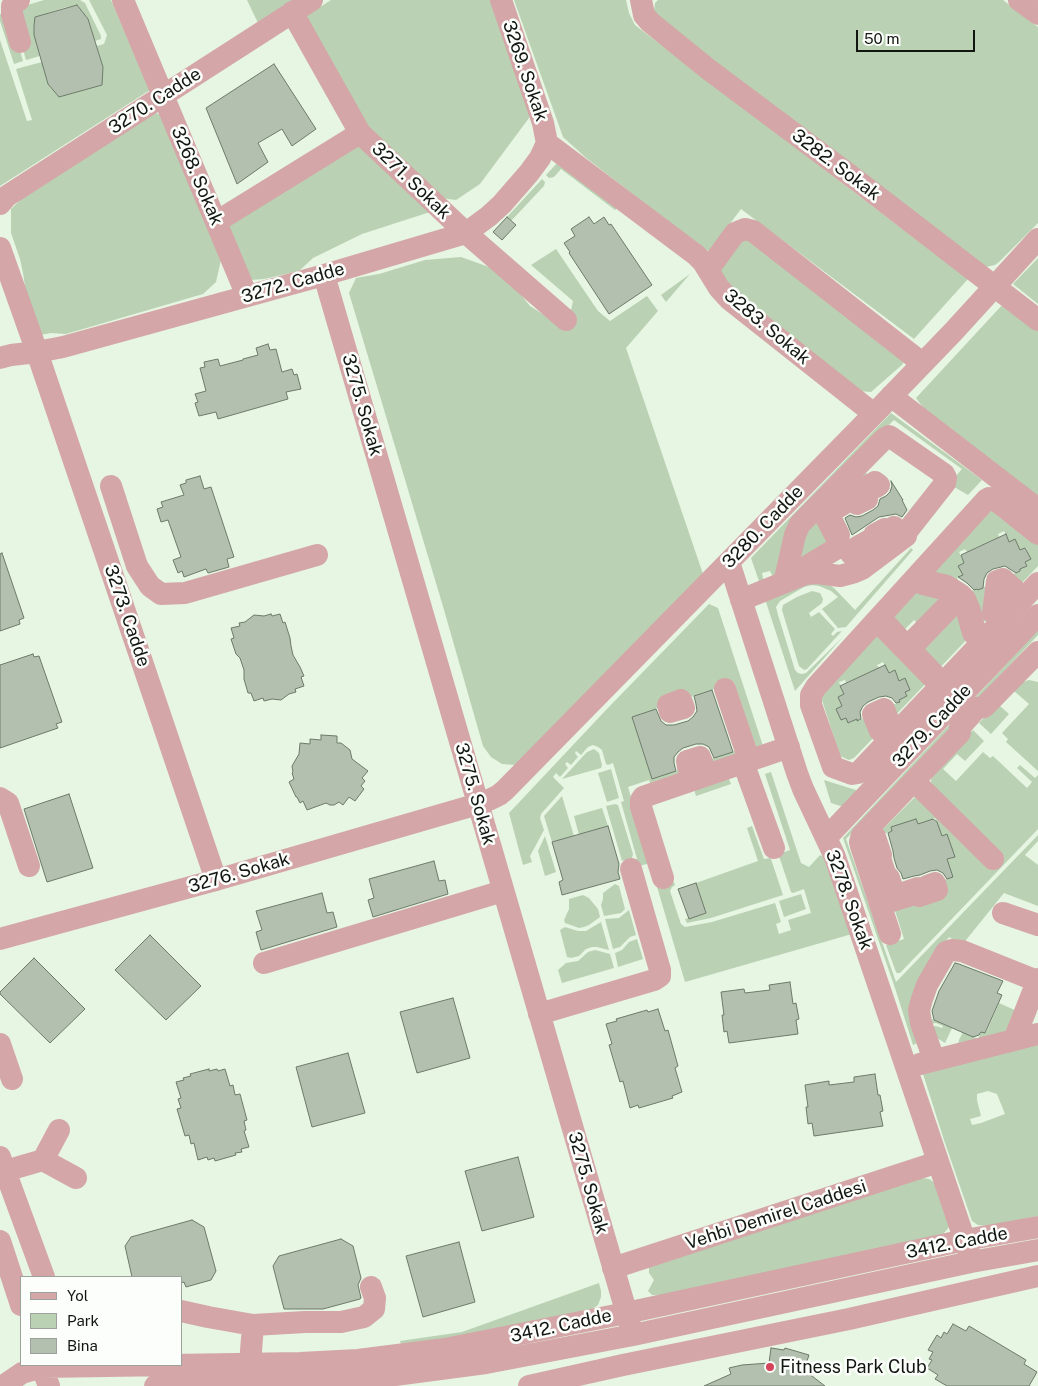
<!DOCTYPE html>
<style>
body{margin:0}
#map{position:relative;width:1038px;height:1386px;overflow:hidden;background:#e7f5e3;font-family:"Public Sans",sans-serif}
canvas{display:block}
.legend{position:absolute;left:20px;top:1276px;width:162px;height:90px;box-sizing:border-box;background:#fbfefa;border:1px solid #9da19c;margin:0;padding:6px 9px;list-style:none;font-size:15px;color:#111610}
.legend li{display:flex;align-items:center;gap:10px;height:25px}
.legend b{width:25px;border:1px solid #9da19c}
.scale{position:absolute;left:856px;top:30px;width:119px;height:22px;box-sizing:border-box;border:2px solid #111610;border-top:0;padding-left:6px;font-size:15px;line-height:18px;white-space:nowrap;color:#111610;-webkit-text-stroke:4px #fbfefa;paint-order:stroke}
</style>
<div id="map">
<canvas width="1038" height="1386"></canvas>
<ul class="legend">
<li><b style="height:6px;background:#d4a6a8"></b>Yol</li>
<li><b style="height:14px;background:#bad2b3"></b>Park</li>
<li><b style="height:14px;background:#b3c0af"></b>Bina</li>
</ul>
<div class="scale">50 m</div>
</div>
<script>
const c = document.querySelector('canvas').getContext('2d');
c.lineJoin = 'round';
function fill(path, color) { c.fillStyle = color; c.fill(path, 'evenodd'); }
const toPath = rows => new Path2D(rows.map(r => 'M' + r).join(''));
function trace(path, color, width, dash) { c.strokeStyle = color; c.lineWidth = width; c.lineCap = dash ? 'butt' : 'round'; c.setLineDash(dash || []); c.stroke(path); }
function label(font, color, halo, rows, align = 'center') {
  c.font = font + ' "Public Sans",sans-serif'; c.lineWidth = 5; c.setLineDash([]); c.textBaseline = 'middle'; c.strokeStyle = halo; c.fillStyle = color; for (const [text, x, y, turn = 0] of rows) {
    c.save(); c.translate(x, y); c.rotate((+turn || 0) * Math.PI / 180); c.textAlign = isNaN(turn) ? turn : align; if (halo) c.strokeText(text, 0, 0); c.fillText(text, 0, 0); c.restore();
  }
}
fill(toPath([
 [44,0,80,0,85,3,101,36,101,39,95,41,88,19,77,5,63,8,35,17,34,35,40,56,26,60,22,46,21,7],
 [89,0,111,0,150,90,0,186,0,40,27,121,32,120,16,69,42,62,48,84,59,97,101,85,103,67,97,46,104,44,107,35],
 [247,0,298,0,259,25],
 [331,0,495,0,531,111,529,118,480,184,456,200,440,198,373,136,303,18],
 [514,0,626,0,629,13,635,25,968,279,914,339,741,209,710,250,706,251,585,157,563,137],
 [658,0,1003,0,1038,27,1038,223,999,262,995,265,986,267,658,19,654,10,655,3],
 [5,13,19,47,23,61,14,64,0,21,0,14],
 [153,111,163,117,221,260,216,282,203,294,66,334,51,333,40,335,26,293,23,273,20,259,11,233,11,209,35,186],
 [360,142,430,212,362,234,313,258,299,271,264,279,250,280,225,224],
 [559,161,619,207,615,210,561,169,554,177,549,178,546,175],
 [542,179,545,182,544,186,511,221,507,217],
 [742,236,904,358,903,364,871,392,859,391,728,284,718,268],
 [556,249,598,311,610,321,647,296,658,311,626,348,703,574,515,765,502,764,491,757,483,746,442,603,349,293,356,278,379,274,425,260,461,257,489,267,518,291,530,306,552,320,570,315,573,301,531,265],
 [1038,258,1038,304,1013,284],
 [690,274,666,302,661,295],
 [1004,303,1038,329,1038,502,930,417,916,398],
 [891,413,982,480,968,495,949,484,962,469,894,420,815,498,774,579,770,571,762,573,764,582,760,584,751,558],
 [862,469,875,482,823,512,836,537,798,568,801,533],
 [993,508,1038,544,1038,566,1015,590,1003,579,1020,571,1020,569,1027,566,1025,562,1030,559,1026,548,1020,550,1015,540,1009,542,1004,531,998,534,999,537,967,552,965,549,959,552,964,563,959,566,963,575,957,578,962,589,969,592,977,589,978,590,997,581,993,613,975,631,926,581],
 [911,548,913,550,846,627,838,628,822,609,838,597,831,591,819,586,812,585,804,587,780,601,776,607,778,615,795,670,798,673,802,674,806,673,842,638,795,691,765,599,805,582,825,582,834,588,855,610],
 [923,584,947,590,924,630,914,620,905,629,886,624],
 [812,591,820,593,823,599,822,603,809,613,811,617,819,612,835,629,831,634,833,636,837,632,842,631,807,669,804,670,799,666,782,610,783,605,797,597],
 [959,598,973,633,934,674,910,649],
 [709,604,718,608,763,746,756,748,734,682,720,687,742,753,705,765,702,762,738,750,717,688,632,717,652,779,688,767,687,771,650,783,649,780,628,787,650,863,625,870,623,863,637,859,621,802,624,801,613,763,608,765,606,764,602,750,598,747,593,745,588,747,581,755,576,751,575,753,578,757,571,765,567,762,565,764,568,768,560,777,556,773,553,777,564,788,541,814,540,818,544,830,530,856,532,862,523,865,509,813,605,711],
 [883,627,932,677,889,722,884,709,899,702,899,700,907,696,905,692,910,690,905,679,899,681,895,670,889,673,883,662,877,665,879,668,846,683,845,680,839,682,844,694,838,697,842,706,836,709,841,720,846,718,849,723,857,719,858,721,873,714,880,731,854,758,849,760,840,756,821,697],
 [1038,630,1038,635,975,702,973,700],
 [1029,680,1038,682,1038,771,1006,742,1008,739,1002,733,1029,704,1014,691,1000,706,1009,714,991,734,979,723,1016,684],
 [951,723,954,726,846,839,896,982,1038,835,1038,841,1025,855,1038,865,1038,906,1004,893,962,945,949,937,933,957,918,1043,913,1045,895,988,843,838],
 [973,730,984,741,965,761,957,754,943,769,956,781,983,752,990,758,993,756,1027,788,1032,782,1017,768,1020,765,1035,778,1038,775,1038,829,900,973,897,973,896,972,886,945,904,939,892,901,935,883,953,877,947,859,954,856,947,834,942,836,935,818,918,824,916,820,891,827,892,831,875,837,915,797,932,787,931,780,936,769],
 [594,749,599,753,602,765,601,768,562,779,587,752],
 [611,769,619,798,607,802,598,773],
 [771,772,801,863,809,867,820,855,826,858,852,934,685,982,655,880,671,876,675,885,672,887,670,891,681,924,685,927,712,922,775,903,781,922,776,924,779,934,791,930,788,920,811,913,804,889,793,893,791,892,779,856,779,854,790,850,765,774],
 [728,777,731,784,696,796,694,789],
 [824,780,859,791,844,807,831,803],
 [562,796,574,836,552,842,544,816],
 [615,804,618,805,633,854,632,858,622,861,606,806],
 [602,808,608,826,579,835,574,816],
 [752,826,764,859,770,858,771,859,783,895,711,918,687,923,685,919,706,913,696,883,758,861,747,828],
 [545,836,556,872,545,876,538,851],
 [615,884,619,886,625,909,621,913,604,916,601,905,603,899,603,893],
 [801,894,806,909,784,917,779,901],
 [583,895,589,898,593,903,598,909,600,917,589,925,584,927,579,928,565,923,564,920,569,909,569,899],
 [629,910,636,935,630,937,620,947,613,949,605,919,619,918],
 [601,922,609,950,597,947,592,947,586,949,579,956,571,958,567,957,560,930,565,927,578,931,586,931],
 [637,939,643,959,618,967,615,953,622,950,629,942],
 [595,950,610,954,614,968,562,983,558,970,566,963,578,961,588,952],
 [999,1003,1019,1012,1011,1033,958,1047,959,1040,963,1032,978,1039,981,1032,986,1033],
 [927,1017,952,1028,945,1043,937,1038,931,1027,936,1026,942,1028,943,1026,936,1023,929,1024],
 [1038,1039,1038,1216,987,1226,978,1225,972,1221,944,1140,923,1074],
 [988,1091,997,1094,1005,1114,981,1123,972,1125,970,1119,981,1116,977,1100,977,1094],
 [922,1178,929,1179,935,1183,951,1225,943,1234,670,1296,652,1295,648,1291,654,1280,649,1273,649,1265],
 [599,1283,601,1291,601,1297,598,1305,591,1310,402,1348,400,1341,462,1332]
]), '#bad2b3');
const building = toPath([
 [77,5,88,19,103,67,102,85,59,97,48,84,34,35,34,26,35,17,77,5],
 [274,64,316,129,292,146,282,129,258,143,268,162,237,184,206,108,274,64],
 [507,217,516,225,502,240,493,232,507,217],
 [589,217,594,224,604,217,609,225,611,224,652,285,609,314,569,253,570,252,564,243,575,236,571,229,589,217],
 [268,344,270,350,276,349,282,372,292,369,294,375,297,374,301,389,286,392,288,399,218,419,216,412,199,416,195,403,198,402,195,394,206,391,200,368,205,367,204,362,218,359,220,366,243,360,243,359,258,355,256,348,268,344],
 [200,476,204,489,211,487,234,557,227,559,229,567,208,573,206,569,184,577,182,571,178,573,173,560,181,557,168,520,161,522,157,509,163,507,161,502,184,495,180,485,186,483,186,480,200,476],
 [891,481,903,500,902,500,907,510,902,517,896,514,879,517,852,535,845,518,850,515,856,517,862,516,873,510,878,506,880,499,886,496,890,492,892,486,891,481],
 [1006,534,1009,542,1015,539,1020,550,1025,548,1031,559,1025,562,1027,566,1020,569,1020,571,1016,573,1005,566,993,569,987,573,984,579,983,588,978,590,977,589,974,590,967,583,958,577,963,575,958,566,964,563,961,555,1006,534],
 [2,553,24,618,19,620,20,624,0,631,0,554,2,553],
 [271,614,272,616,280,614,283,623,285,622,290,638,291,646,293,655,300,667,304,676,301,677,304,686,295,689,296,692,289,694,281,700,272,699,264,701,263,698,254,701,251,693,248,693,244,679,244,670,240,658,236,654,231,639,234,638,231,628,240,626,239,623,245,622,254,615,264,616,271,614],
 [33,654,34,657,39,656,62,722,56,724,58,728,0,748,0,665,33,654],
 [885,665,889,673,895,670,899,681,905,678,910,690,905,692,907,696,899,700,900,702,896,703,892,698,886,696,879,697,868,702,863,706,860,712,861,719,857,721,857,719,848,723,846,718,841,720,836,709,842,706,838,697,844,694,840,686,885,665],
 [712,690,733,752,714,758,709,747,703,744,696,744,683,748,678,752,674,757,674,763,676,771,652,779,632,717,656,709,661,721,666,725,674,725,688,721,693,717,697,711,696,704,694,696,712,690],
 [321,735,337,736,337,743,341,743,350,750,352,759,368,771,362,778,365,781,361,786,364,789,355,801,349,797,343,805,339,802,334,805,330,805,326,803,307,810,303,801,300,803,297,797,296,797,289,782,294,779,292,773,293,772,292,766,299,754,300,743,310,744,310,739,321,740,321,735],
 [69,794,93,868,47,882,24,809,69,794],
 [916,819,918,824,933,819,937,822,942,836,947,834,955,857,947,859,953,877,947,879,943,873,937,870,930,871,920,875,914,876,903,879,901,873,897,868,894,858,893,851,888,833,892,831,891,827,916,819],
 [608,826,619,864,618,872,620,879,562,895,559,882,563,880,552,842,608,826],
 [434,861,439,881,445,880,448,894,373,917,368,900,374,898,369,879,434,861],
 [696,883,706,913,689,919,678,889,696,883],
 [322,893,327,913,333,912,337,927,261,950,256,932,262,930,256,911,322,893],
 [150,935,201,986,166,1020,115,970,150,935],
 [34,958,85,1009,50,1043,0,994,0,992,34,958],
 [955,963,959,964,1003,981,997,993,1002,995,985,1033,981,1032,979,1035,973,1037,934,1020,932,1011,939,991,955,963],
 [790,982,793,1004,796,1003,799,1019,796,1020,798,1034,729,1043,727,1031,724,1032,722,1015,724,1015,721,992,744,989,745,993,770,990,769,985,790,982],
 [453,998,470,1058,417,1073,400,1012,453,998],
 [658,1009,665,1031,668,1030,678,1066,675,1068,682,1092,672,1096,673,1098,639,1108,638,1105,630,1108,623,1081,620,1082,609,1045,612,1044,606,1024,617,1021,616,1019,647,1010,648,1012,658,1009],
 [348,1053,365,1113,312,1127,296,1067,348,1053],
 [209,1069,209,1071,217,1069,218,1071,225,1069,230,1086,233,1085,235,1095,240,1094,247,1120,244,1121,246,1130,244,1131,249,1147,241,1149,242,1152,235,1153,236,1155,215,1161,214,1158,208,1160,207,1157,198,1160,194,1143,191,1144,189,1135,185,1136,177,1109,181,1108,178,1099,181,1098,176,1082,184,1080,183,1078,191,1076,190,1074,209,1069],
 [875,1074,878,1095,880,1095,883,1111,880,1112,883,1126,814,1136,812,1123,808,1124,806,1107,808,1107,805,1085,829,1081,829,1085,854,1082,854,1077,875,1074],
 [518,1157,534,1217,482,1231,465,1171,518,1157],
 [192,1220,204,1227,216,1271,211,1280,186,1287,184,1282,181,1283,181,1277,132,1277,125,1246,131,1237,192,1220],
 [341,1239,353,1246,361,1278,358,1285,361,1298,360,1299,323,1309,284,1309,273,1266,279,1256,341,1239],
 [459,1242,475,1302,423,1317,406,1256,459,1242],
 [953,1324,966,1331,969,1326,1026,1360,1024,1364,1037,1372,1029,1386,947,1386,935,1379,938,1375,927,1368,932,1360,929,1359,933,1352,928,1350,937,1335,941,1338,944,1332,947,1334,953,1324],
 [771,1348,784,1350,785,1348,809,1355,804,1370,825,1386,704,1386,731,1374,729,1368,742,1365,769,1363,771,1348]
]);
fill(building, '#b3c0af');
trace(building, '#6d7a6a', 1);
trace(toPath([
 [19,0,16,1,12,6,12,14,20,42],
 [123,0,247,296],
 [501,0,543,123,547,143],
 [641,0,644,15,650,22,708,69,859,182,1038,320],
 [1019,0,1038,14],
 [292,12,360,133,466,233,566,320],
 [547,143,696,255,703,262,719,288,730,300,874,414],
 [0,204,7,196,312,0],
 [216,222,360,133],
 [0,248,37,352,216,880],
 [708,270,735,233,745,229,753,231,922,363],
 [324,275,633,1335],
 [0,358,11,355,37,352,63,347,324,275,466,233,489,216,502,204,529,173,540,158,547,143],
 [891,396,1038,509],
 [875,482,879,485,876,487,875,485,863,492,867,499,857,504,853,497,841,504,842,505,828,513,839,535,836,537,823,512,875,482],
 [111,486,137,566,150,586,161,594,185,593,317,555],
 [894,527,896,529,851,554,850,551,875,537,874,535,885,529,886,531,894,527],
 [1038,534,994,499,989,498,987,499,816,687,811,695,811,705,833,767,852,774,858,773,1038,583],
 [729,562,797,773,803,789,835,857,969,1253],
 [805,574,809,565,839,547,840,545,837,539],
 [1003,579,1015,590,1011,595,1002,587,998,607,993,613,997,581,1003,579],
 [926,581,947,586,960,594,965,599,970,611,975,631,973,633,966,608,959,598,910,649,934,674,932,677,883,627,886,624,907,647,957,596,947,590,923,584,926,581],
 [784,583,795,535,800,524,885,438,889,436,892,438,944,474,946,478,945,483,908,530],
 [741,600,805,574,817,573,840,576,855,572,862,569,906,536],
 [725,689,749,760],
 [681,700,684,708,670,712,668,705,681,700],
 [884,709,889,722,880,731,873,714,884,709],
 [700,757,702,762,688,767,687,761,700,757],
 [743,762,774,848],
 [914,781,993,859],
 [0,798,8,803,29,866],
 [875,837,881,855,879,855,887,879,889,878,895,896,918,888,919,891,928,888,927,886,935,883,937,890,919,896,918,893,892,901,873,840,875,837],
 [826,838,1038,615],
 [663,878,641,807,641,800,643,797,789,747],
 [1003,913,1038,925],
 [890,934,861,846,860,842,862,835,960,733,960,727,977,708,984,707,1038,652],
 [0,939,216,880,478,804,491,799,499,795,505,790,874,414,953,332,1038,239],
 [264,963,503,891],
 [539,1014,654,980,660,976,660,970,631,869],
 [1014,1040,1038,979],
 [0,1044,12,1079],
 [934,1060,921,1023,919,1010,922,999,927,985,946,952,952,950,962,951,1037,981],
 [920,1064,1038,1034],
 [0,1157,44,1277],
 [43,1160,59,1130],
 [5,1171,43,1160,76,1178],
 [0,1241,21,1305],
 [613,1268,938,1162],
 [181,1311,208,1317,253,1325,305,1322,341,1322,364,1317,374,1309,375,1298,371,1287],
 [250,1364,253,1325],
 [41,1365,49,1386],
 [3,1386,22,1373,42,1367,300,1363,358,1360,445,1349,626,1313,965,1240,1038,1227],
 [155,1386,267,1383,388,1376,486,1363,633,1335,971,1262,1038,1250],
 [529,1386,623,1365,849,1319,1038,1276]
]), '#d4a6a8', 22);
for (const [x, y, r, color] of [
 [770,1367,5,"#d5445b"]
]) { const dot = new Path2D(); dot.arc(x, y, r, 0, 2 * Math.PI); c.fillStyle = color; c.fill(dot); trace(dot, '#fbfefa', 2); }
label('18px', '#111610', '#fbfefa', [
 ["3269. Sokak",525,71,71],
 ["3270. Cadde",155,101,-33],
 ["3282. Sokak",836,165,37],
 ["3268. Sokak",197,176,67],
 ["3271. Sokak",411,181,44],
 ["3272. Cadde",293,283,-16],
 ["3283. Sokak",767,327,40],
 ["3275. Sokak",362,405,74],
 ["3280. Cadde",763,527,-46],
 ["3273. Cadde",127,616,71],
 ["3279. Cadde",932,726,-47],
 ["3275. Sokak",475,794,74],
 ["3276. Sokak",239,873,-16],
 ["3278. Sokak",849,900,70],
 ["3275. Sokak",588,1183,74],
 ["Vehbi Demirel Caddesi",776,1215,-18],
 ["3412. Cadde",957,1243,-11],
 ["3412. Cadde",561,1326,-12]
]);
label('18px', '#111610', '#fbfefa', [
 ["Fitness Park Club",780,1367]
], 'left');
</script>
